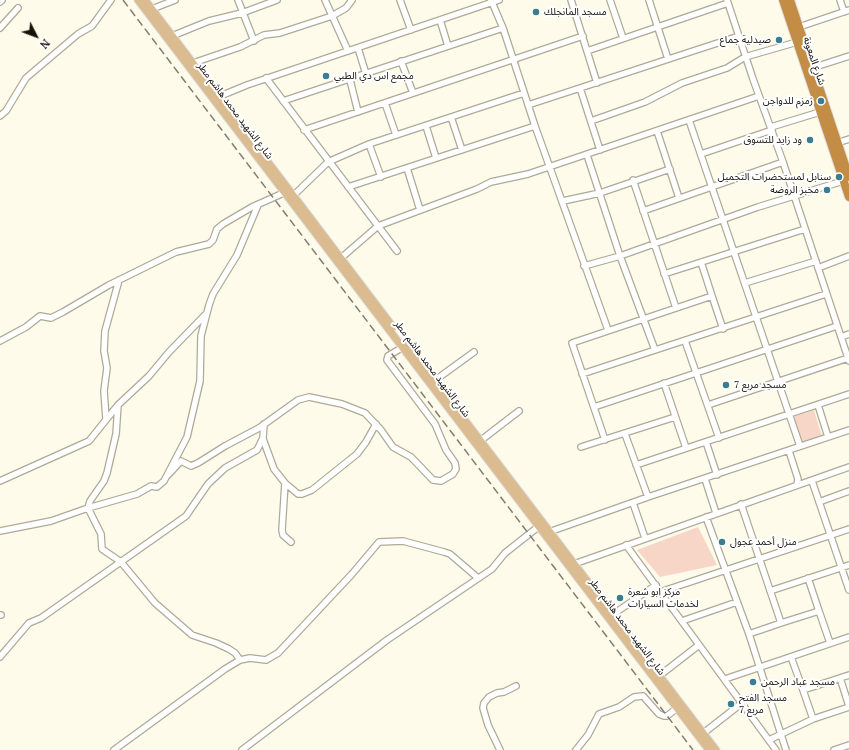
<!DOCTYPE html>
<meta charset="utf-8">
<style>
body{margin:0}
#map{position:relative;width:849px;height:750px;overflow:hidden;background:#fefbea;font-family:"PT Serif",serif}
canvas{display:block}
.north{position:absolute;left:16px;top:16px;width:40px;height:40px;-webkit-text-stroke:3px #fff;paint-order:stroke;rotate:132deg;font-size:11px;font-weight:700;line-height:16px;text-align:center;color:#14120b}
.north::after{content:'';display:block;margin:auto;width:14px;height:18px;background:#14120b;clip-path:polygon(50% 0,100% 100%,50% 72%,0 100%)}
</style>
<div id="map">
<canvas width="849" height="750"></canvas>
<div class="north">N</div>
</div>
<script>
const c = document.querySelector('canvas').getContext('2d');
c.lineJoin = 'round';
function fill(path, color) { c.fillStyle = color; c.fill(path, 'evenodd'); }
const toPath = rows => new Path2D(rows.map(r => 'M' + r).join(''));
function trace(path, color, width, dash) { c.strokeStyle = color; c.lineWidth = width; c.lineCap = dash ? 'butt' : 'round'; c.setLineDash(dash || []); c.stroke(path); }
function label(font, color, halo, rows, align = 'center') {
  c.font = font + ' "PT Serif","Noto Sans Arabic",serif'; c.lineWidth = 4; c.setLineDash([]); c.textBaseline = 'middle'; c.strokeStyle = halo; c.fillStyle = color; for (const [text, x, y, turn = 0] of rows) {
    c.save(); c.translate(x, y); c.rotate((+turn || 0) * Math.PI / 180); c.textAlign = isNaN(turn) ? turn : align; if (halo) c.strokeText(text, 0, 0); c.fillText(text, 0, 0); c.restore();
  }
}
fill(toPath([
 [814,410,822,437,802,444,793,417],
 [698,527,717,565,660,577,637,550]
]), '#f7d6c7');
const minor = toPath([
 [238,0,254,41],
 [325,0,348,51],
 [400,0,411,30],
 [491,0,503,28,535,126,608,330],
 [571,0,597,83],
 [610,0,623,38],
 [649,0,668,59],
 [727,0,753,79,783,162,849,361],
 [840,0,844,12],
 [0,2,2,0],
 [152,9,175,0],
 [440,20,448,46],
 [799,27,849,10],
 [0,28,18,8],
 [172,36,209,21,242,13,277,0],
 [358,48,366,74],
 [587,51,728,3],
 [401,61,413,93],
 [193,63,240,47,264,35,280,33,332,16,346,8,352,0],
 [812,68,849,56],
 [266,78,397,251],
 [350,80,358,112],
 [580,88,600,150],
 [218,97,247,85,499,0],
 [283,101,503,28],
 [385,103,396,135],
 [528,105,739,36],
 [0,116,6,111,26,78,78,34,92,26,111,0],
 [451,117,462,150],
 [689,120,800,446],
 [591,121,645,102,682,83,727,68,745,57,797,42],
 [426,126,436,158],
 [771,127,820,112],
 [304,130,583,36],
 [657,131,679,198],
 [837,143,849,139],
 [369,144,381,177],
 [701,154,772,130],
 [587,155,620,256,655,350],
 [407,168,420,210],
 [633,180,676,308],
 [348,187,535,126],
 [294,195,328,162,369,144,524,93],
 [563,201,600,193,670,169],
 [643,211,783,162],
 [341,258,378,226,477,189,491,182,528,174,759,96],
 [701,262,712,296],
 [584,266,620,256,758,207,843,181],
 [818,268,849,256],
 [664,274,805,229],
 [745,283,816,261],
 [841,337,849,334],
 [0,341,26,327,40,316,51,318,63,312,109,285,176,252,209,244,213,240,217,229,223,224,252,207,288,191],
 [685,341,719,438],
 [582,374,826,294],
 [434,381,474,352],
 [664,383,686,448],
 [118,405,116,434,107,473,104,481,90,501,88,508,101,534,102,549,121,562,155,603,192,635,216,643,229,649,235,653,240,660],
 [708,405,848,358],
 [818,405,828,437],
 [594,407,837,326],
 [106,419,104,391,107,368,104,351,105,331,119,280],
 [625,434,648,497],
 [263,439,274,469,285,483,282,530,283,535,291,542],
 [605,440,572,343,712,296,723,329],
 [480,441,519,411],
 [706,442,717,475],
 [581,447,675,417],
 [789,451,798,479,797,485],
 [636,465,849,394],
 [168,475,181,461,191,466,198,463,225,446,259,428,298,400,309,397,342,404,365,413,381,430,393,447,411,457,433,480,441,481,453,474,456,469,455,463,446,450,435,424,387,360,388,356,403,347],
 [705,479,716,513],
 [0,481,89,441,118,405,149,376,169,352,205,315],
 [812,481,849,590],
 [285,483,298,494,302,494,312,490,357,454,366,442,376,424],
 [819,502,849,491],
 [633,503,645,538],
 [741,504,781,623,749,634],
 [706,517,749,634,786,750],
 [0,531,51,521,88,508,137,494,151,486,157,487,164,481,187,437,200,381,201,336,209,305,213,294,237,255,258,205],
 [549,532,648,497,849,430],
 [626,545,776,750],
 [574,564,849,467],
 [770,591,849,565],
 [660,592,849,529],
 [819,611,830,643],
 [0,615,1,615],
 [612,615,656,585],
 [682,621,737,602],
 [781,623,819,611,808,578],
 [0,657,29,623,41,618,186,516,208,484,225,468,257,450,263,438,264,424],
 [791,657,803,690,849,675],
 [659,676,699,645],
 [840,678,849,706],
 [725,679,849,637],
 [813,719,849,707],
 [701,735,742,703],
 [769,740,813,719,803,690],
 [114,750,225,669,240,660,250,658,266,660,278,653,352,574,379,542,403,541,444,552,450,554,478,578],
 [242,750,387,640,492,569,505,553,538,527],
 [500,750,488,725,483,708,484,703,489,697,497,693,504,692,516,686],
 [576,750,588,735,599,714,619,707,634,697,643,696,659,714,664,716,667,716,677,708],
 [834,750,849,745]
]);
const major = toPath([
 [138,0,709,750],
 [145,0,393,327],
 [406,343,716,750]
]);
const highway = toPath([
 [783,0,849,197],
 [790,0,849,177]
]);
trace(minor, '#afaa97', 8);
trace(major, '#dededd', 9);
trace(highway, '#dededd', 10);
trace(minor, '#fff', 5.5);
trace(major, '#dbbb90', 7);
trace(highway, '#c38d46', 8);
trace(toPath([
 [123,0,693,750]
]), '#807d72', 1.5, [8, 4]);
for (const [x, y, r, color] of [
 [536,12,4,"#3a7d8d"],
 [779,40,4,"#3a7d8d"],
 [326,76,4,"#3a7d8d"],
 [821,101,4,"#3a7d8d"],
 [810,140,4,"#3a7d8d"],
 [839,177,4,"#3a7d8d"],
 [827,190,4,"#3a7d8d"],
 [726,385,4,"#3a7d8d"],
 [722,542,4,"#3a7d8d"],
 [620,598,4,"#3a7d8d"],
 [753,682,4,"#3a7d8d"],
 [731,704,4,"#3a7d8d"]
]) { const dot = new Path2D(); dot.arc(x, y, r, 0, 2 * Math.PI); c.fillStyle = color; c.fill(dot); trace(dot, '#fff', 1.5); }
label('10px', '#14120b', '#fff', [
 ["مسجد المانجلك",544,12],
 ["صيدلية جماع",771,40,"right"],
 ["مجمع اس دي الطبي",334,76],
 ["زمزم للدواجن",813,101,"right"],
 ["ود زايد للتسوق",802,140,"right"],
 ["سنابل لمستحضرات التجميل",831,177,"right"],
 ["مخبز الروضة",819,190,"right"],
 ["مسجد مربع 7",734,385],
 ["منزل أحمد عجول",730,542],
 ["مركز ابو شعرة",628,592],
 ["لخدمات السيارات",628,604],
 ["مسجد عباد الرحمن",761,682],
 ["مسجد الفتح",739,698],
 ["مربع 7",739,710]
], 'left');
label('10px', '#14120b', '#fff', [
 ["شارع المعونة",814,61,71],
 ["شارع الشهيد محمد هاشم مطر",235,111,53],
 ["شارع الشهيد محمد هاشم مطر",432,369,53],
 ["شارع الشهيد محمد هاشم مطر",627,627,53]
]);
</script>
